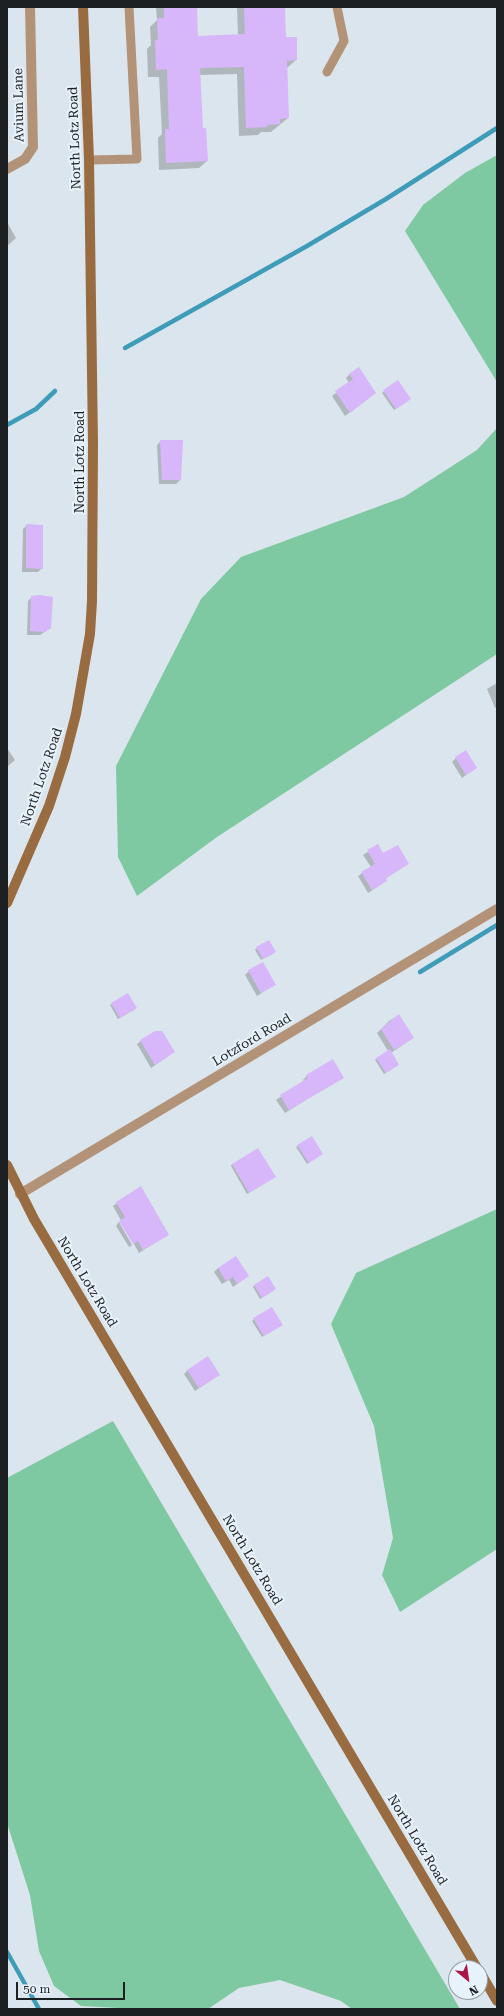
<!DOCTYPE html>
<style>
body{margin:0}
#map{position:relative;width:504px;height:2016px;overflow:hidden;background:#dbe5ed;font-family:"Roboto Serif",serif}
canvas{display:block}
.frame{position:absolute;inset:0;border:8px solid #1d2023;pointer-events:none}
.north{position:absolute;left:448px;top:1960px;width:40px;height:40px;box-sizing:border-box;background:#e8f2fa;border:1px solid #979ea4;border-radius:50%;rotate:151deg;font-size:11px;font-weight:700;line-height:16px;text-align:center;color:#1d2023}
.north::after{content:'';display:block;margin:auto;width:14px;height:18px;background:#aa1648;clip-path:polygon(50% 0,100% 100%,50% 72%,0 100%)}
.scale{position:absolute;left:16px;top:1982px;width:109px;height:18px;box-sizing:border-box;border:2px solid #1d2023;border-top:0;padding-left:5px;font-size:12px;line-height:14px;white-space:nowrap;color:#1d2023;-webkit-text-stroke:3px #e8f2fa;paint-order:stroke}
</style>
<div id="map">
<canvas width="504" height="2016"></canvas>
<div class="frame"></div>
<div class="north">N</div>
<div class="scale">50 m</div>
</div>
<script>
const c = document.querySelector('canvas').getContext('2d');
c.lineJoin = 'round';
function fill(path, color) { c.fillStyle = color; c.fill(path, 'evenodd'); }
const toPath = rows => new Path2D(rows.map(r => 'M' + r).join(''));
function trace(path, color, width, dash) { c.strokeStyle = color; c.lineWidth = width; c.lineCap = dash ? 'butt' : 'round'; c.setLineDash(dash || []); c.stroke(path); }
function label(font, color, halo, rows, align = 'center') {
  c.font = font + ' "Roboto Serif",serif'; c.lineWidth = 4; c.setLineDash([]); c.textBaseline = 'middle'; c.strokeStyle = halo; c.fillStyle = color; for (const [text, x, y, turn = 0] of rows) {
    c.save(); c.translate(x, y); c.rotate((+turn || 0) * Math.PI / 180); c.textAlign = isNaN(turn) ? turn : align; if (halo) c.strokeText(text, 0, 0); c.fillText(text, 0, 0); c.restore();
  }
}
fill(toPath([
 [497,155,497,382,405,231,423,205,465,173],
 [497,428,497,654,217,837,137,896,118,857,116,766,201,599,241,557,404,497,477,450],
 [497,1209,497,1549,400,1612,382,1575,393,1538,374,1426,331,1324,356,1273],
 [113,1421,460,2009,352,2009,341,2001,280,1980,239,1988,208,2009,137,2009,81,2006,54,1986,39,1951,30,1895,7,1823,7,1478]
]), '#7ec9a2');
fill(toPath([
 [156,7,220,7,196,8,197,37,238,36,237,7,284,7,285,38,296,60,287,68,288,118,271,132,261,132,258,135,239,136,237,74,200,75,202,129,207,161,199,168,159,170,158,138,162,134,159,77,148,77,147,49,151,45,150,27,157,20],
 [7,91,8,114,7,115],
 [7,222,16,238,7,246],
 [350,374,375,393,345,416,332,396,349,383,346,378],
 [397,381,408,401,394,410,382,393],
 [161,441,182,441,180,480,176,484,159,484,157,445],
 [27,525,42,568,38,572,22,572,23,529],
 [32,597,50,628,40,635,27,635,28,601],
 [497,683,497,707,495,708,487,689],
 [7,748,15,760,7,767],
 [456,758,476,768,462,778,452,762],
 [378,845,383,854,408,864,385,879,386,880,382,884,368,893,358,876,371,867,363,855],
 [257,948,273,954,261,960,255,950],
 [249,971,275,984,257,996,245,975],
 [112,1004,134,1010,118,1019,110,1005],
 [399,1015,413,1038,391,1053,396,1066,384,1074,375,1060,388,1051,377,1033,389,1021],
 [141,1041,174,1052,151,1068,137,1044],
 [307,1076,343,1077,285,1113,276,1100,304,1081,303,1080],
 [298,1146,322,1154,307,1164,296,1147],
 [232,1164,273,1178,247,1194,231,1166],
 [117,1203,167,1235,139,1253,113,1206],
 [119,1222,132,1245,129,1247,116,1226],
 [218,1268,248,1276,233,1287,229,1280,222,1284,214,1272],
 [255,1285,273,1291,260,1299,253,1287],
 [254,1319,280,1326,262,1337,252,1321],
 [188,1370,219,1375,195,1391,184,1374]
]), '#0003');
trace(toPath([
 [125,348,307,246,386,199,497,128],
 [7,425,36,409,55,391],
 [420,972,497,925],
 [7,1952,39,2009]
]), '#3e9cb8', 4.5);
fill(toPath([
 [164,7,197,7,198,36,245,34,244,7,285,7,286,37,297,37,297,60,287,61,289,118,280,119,280,124,267,125,267,127,246,128,244,67,200,68,203,128,206,128,208,161,166,163,165,129,169,129,167,69,156,70,155,40,158,40,157,18,164,18],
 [359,367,376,393,350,413,335,391,353,379,349,374],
 [398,380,411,399,396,409,383,390],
 [160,440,183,440,181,480,162,480],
 [26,524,43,525,43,569,26,568],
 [40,595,53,597,51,628,45,632,30,631,31,596],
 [466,750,477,768,466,775,455,757],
 [378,844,383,853,398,845,409,864,386,878,387,881,372,890,361,872,375,864,367,850],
 [269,940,276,952,263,959,256,947],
 [263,962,276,985,261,993,248,970],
 [128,993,137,1008,120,1018,111,1003],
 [399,1014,414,1038,394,1050,381,1029],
 [155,1031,162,1031,175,1052,155,1065,140,1040],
 [390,1049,399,1065,386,1073,376,1058],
 [333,1059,344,1078,289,1110,280,1095,308,1078,306,1075],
 [312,1136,323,1154,309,1163,297,1145],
 [258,1148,276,1177,249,1193,232,1164],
 [141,1186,169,1235,143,1250,138,1241,133,1244,119,1221,125,1217,116,1202],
 [236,1256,249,1276,237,1284,233,1277,226,1281,218,1268],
 [268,1276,276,1289,262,1298,254,1285],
 [272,1307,283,1325,264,1336,253,1318],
 [208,1356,220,1375,199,1388,187,1370]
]), '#d7b7f9');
trace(toPath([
 [327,72,344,41,337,7],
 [89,160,137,159,129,7]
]), '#b39378', 9);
trace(toPath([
 [7,169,25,159,33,147,30,7],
 [20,1194,497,909]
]), '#b39378', 10);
trace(toPath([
 [7,903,49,806,65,757,76,714,90,634,92,601,93,444,89,160,83,7],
 [7,1165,34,1219,477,1968],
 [480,1972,497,2001]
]), '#996b41', 10);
label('13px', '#1d2023', '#e8f2fa', [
 ["Avium Lane",19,105,-91],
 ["North Lotz Road",75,138,-92],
 ["North Lotz Road",80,462,-90],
 ["North Lotz Road",42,777,-71],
 ["Lotzford Road",252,1040,-31],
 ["North Lotz Road",87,1282,59],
 ["North Lotz Road",252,1560,59],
 ["North Lotz Road",417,1840,59]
]);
</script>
